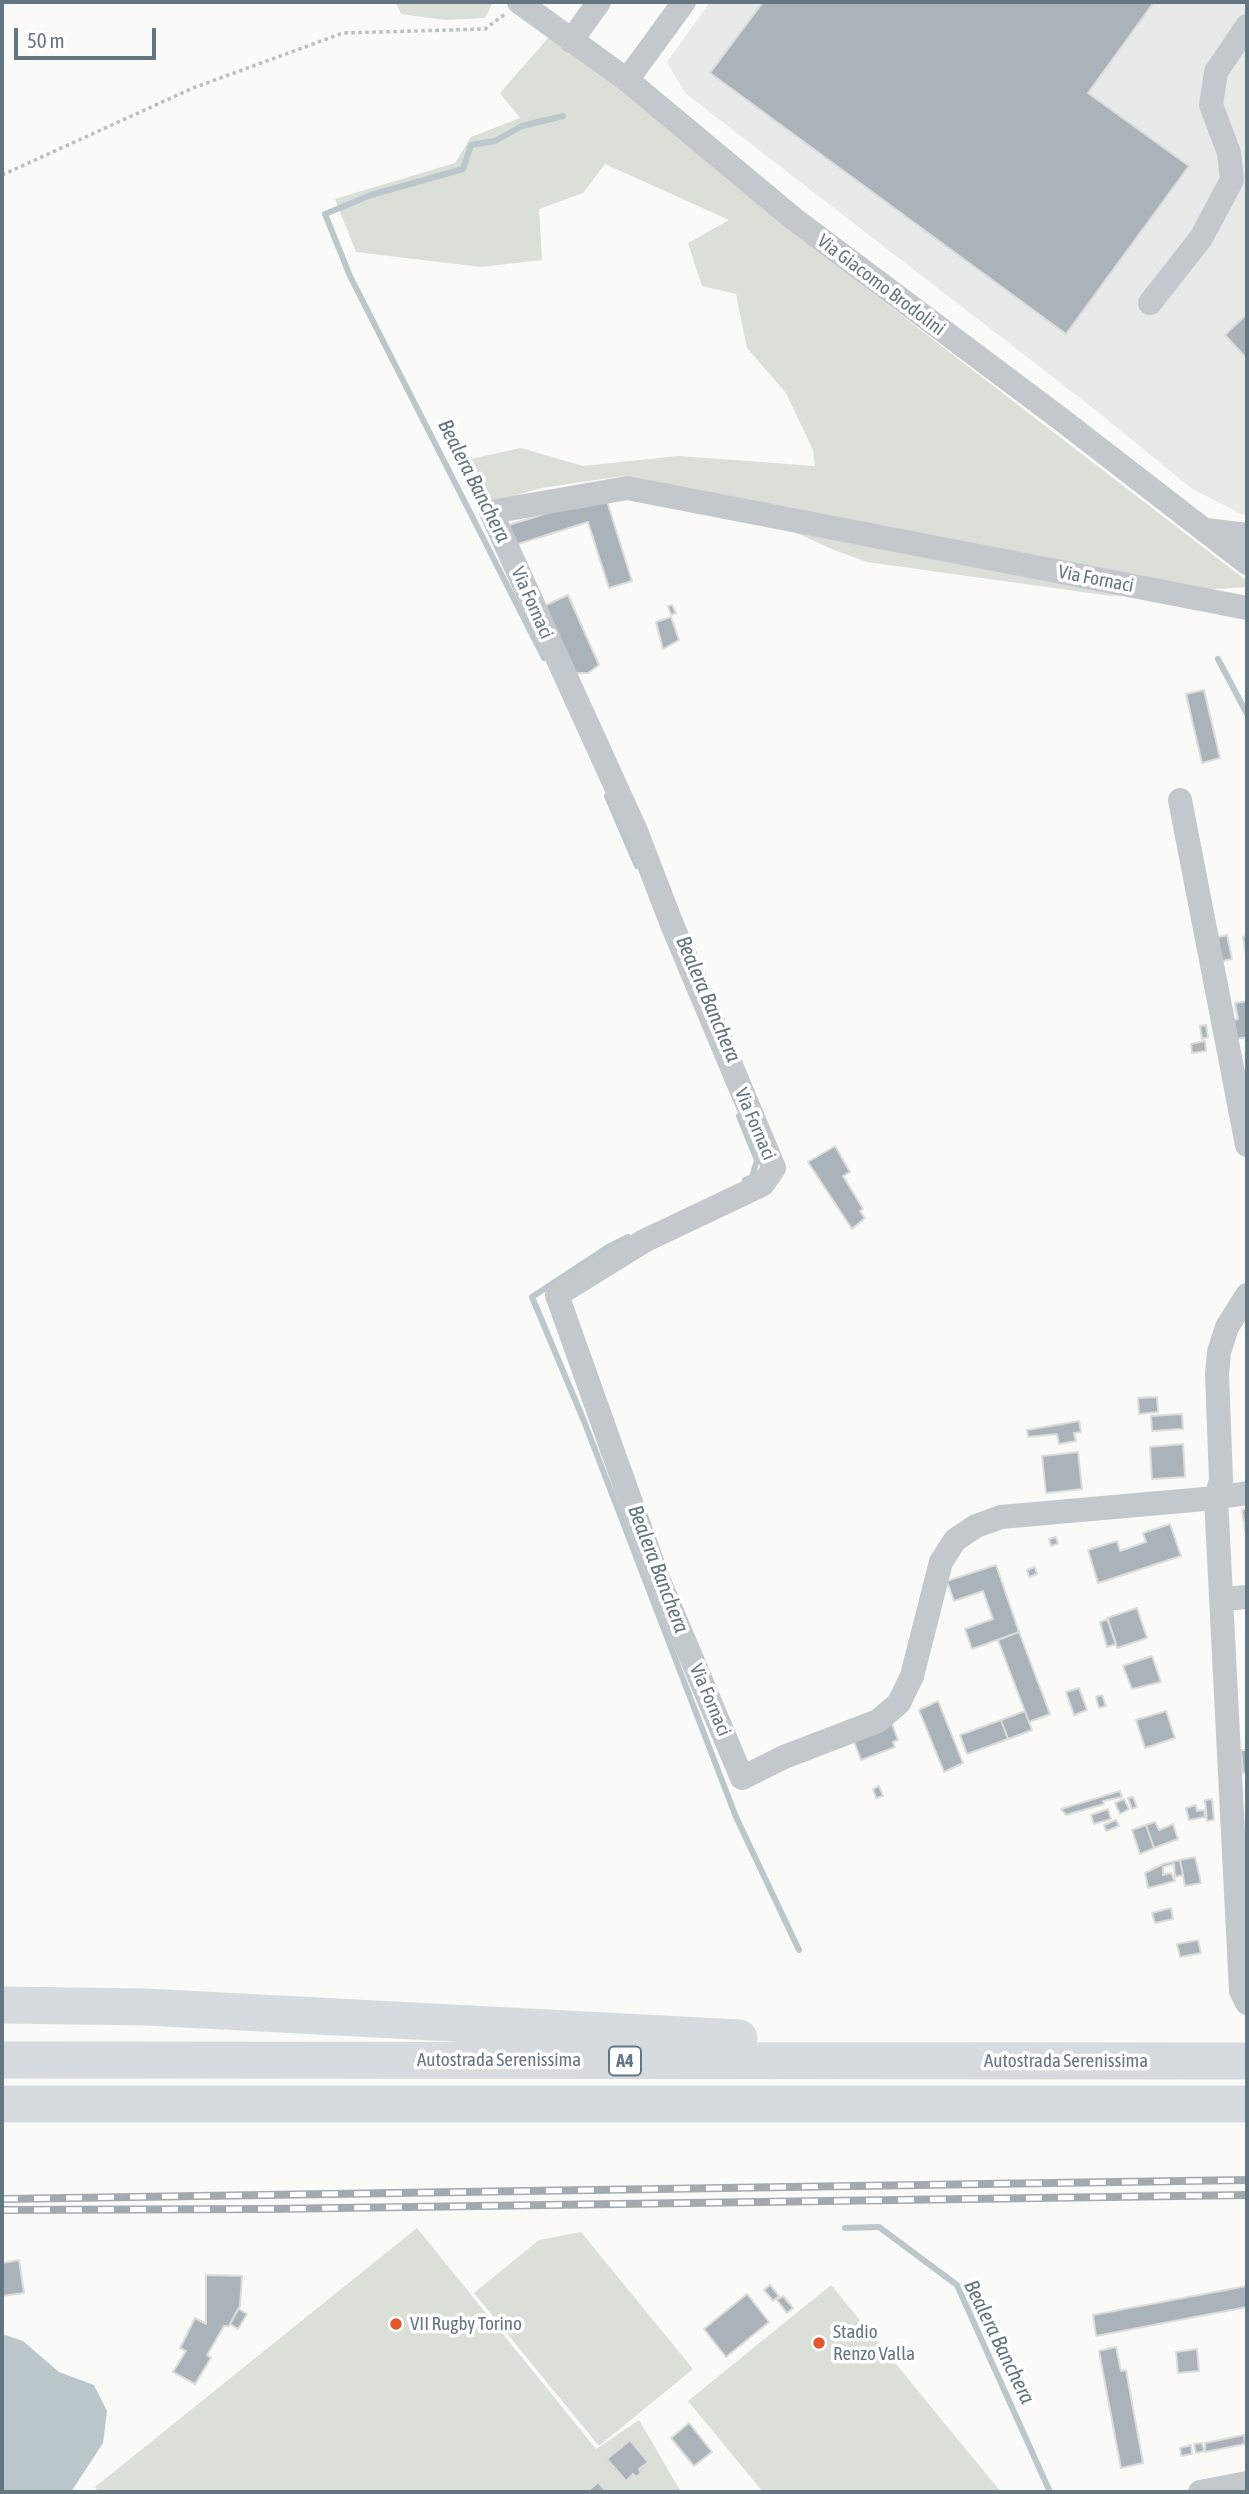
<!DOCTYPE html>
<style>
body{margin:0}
#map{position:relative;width:1249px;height:2494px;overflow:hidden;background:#fafaf8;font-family:"Asap Condensed",sans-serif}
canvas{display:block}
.frame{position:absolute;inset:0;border:4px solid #657683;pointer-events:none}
.scale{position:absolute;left:14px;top:28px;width:142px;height:32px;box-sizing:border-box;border:4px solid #657683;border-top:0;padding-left:9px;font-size:21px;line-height:24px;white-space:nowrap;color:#657683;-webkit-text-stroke:5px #fff;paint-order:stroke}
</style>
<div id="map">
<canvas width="1249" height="2494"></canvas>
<div class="frame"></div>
<div class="scale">50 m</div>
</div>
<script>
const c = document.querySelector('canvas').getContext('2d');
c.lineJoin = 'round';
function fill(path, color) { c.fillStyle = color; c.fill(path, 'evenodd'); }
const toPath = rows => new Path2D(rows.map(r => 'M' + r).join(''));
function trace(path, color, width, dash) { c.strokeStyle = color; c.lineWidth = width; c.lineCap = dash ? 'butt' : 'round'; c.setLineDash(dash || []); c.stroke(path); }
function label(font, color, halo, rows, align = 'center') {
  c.font = font + ' "Asap Condensed",sans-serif'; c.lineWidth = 7; c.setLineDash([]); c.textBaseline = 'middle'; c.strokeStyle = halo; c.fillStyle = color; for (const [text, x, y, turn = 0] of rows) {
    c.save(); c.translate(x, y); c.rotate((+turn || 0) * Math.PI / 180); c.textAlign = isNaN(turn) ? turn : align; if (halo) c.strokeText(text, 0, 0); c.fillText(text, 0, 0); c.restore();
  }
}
fill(toPath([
 [710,2,1247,2,1247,513,1243,515,1191,488,1093,408,685,93,667,62]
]), '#e8e9e9');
fill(toPath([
 [396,2,490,2,492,4,485,18,445,20,401,14],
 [549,37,620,86,775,218,1247,581,1247,587,1111,596,867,562,834,550,712,495,623,476,541,488,476,507,470,459,521,448,583,466,678,456,815,466,813,450,786,393,747,348,736,294,702,286,688,243,729,220,605,164,583,193,539,209,542,260,481,267,356,252,335,199,455,163,471,137,520,118,500,93],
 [417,2228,596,2449,639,2420,681,2492,98,2492,95,2487],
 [581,2232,693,2369,599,2446,474,2293,539,2240],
 [831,2285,1001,2492,763,2492,688,2401]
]), '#dadfd7');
fill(toPath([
 [2,2334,23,2341,59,2372,94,2385,107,2411,103,2443,71,2492,2,2492]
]), '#bbc7cb');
trace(toPath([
 [544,658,350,276,325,214,371,195,463,169,471,145,495,141,522,126,563,116],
 [1218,659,1247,714],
 [607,796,637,866],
 [739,1116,757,1160,752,1177,745,1180],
 [628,1237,608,1247,532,1297,584,1421,736,1817,799,1950],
 [845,2228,879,2227,957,2285,1050,2492]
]), '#bbc7cb', 6);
const building = toPath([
 [763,2,1154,2,1088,93,1189,166,1066,334,710,73,763,2],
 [1247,314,1247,359,1225,335,1247,314],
 [605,495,632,581,609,588,588,522,515,545,509,525,605,495],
 [568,595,599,665,588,673,574,673,544,606,568,595],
 [672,605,676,613,671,615,668,606,672,605],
 [671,617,679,640,663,649,656,622,671,617],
 [1204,690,1220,758,1202,763,1186,694,1204,690],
 [1227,935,1232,959,1218,962,1214,938,1227,935],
 [1247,936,1247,961,1243,937,1247,936],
 [1247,1001,1247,1037,1232,1040,1228,1022,1238,1019,1235,1003,1247,1001],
 [1206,1025,1208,1037,1202,1039,1200,1026,1206,1025],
 [1205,1041,1206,1051,1192,1053,1191,1044,1205,1041],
 [835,1146,850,1172,843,1176,863,1209,860,1211,865,1218,852,1229,808,1162,835,1146],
 [1157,1397,1158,1412,1139,1414,1138,1398,1157,1397],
 [1182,1414,1183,1429,1152,1431,1151,1416,1182,1414],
 [1079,1421,1081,1432,1074,1433,1076,1441,1059,1444,1057,1434,1028,1437,1027,1430,1079,1421],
 [1183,1444,1185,1477,1152,1479,1150,1447,1183,1444],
 [1078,1452,1082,1489,1046,1493,1042,1456,1078,1452],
 [1247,1509,1247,1541,1242,1510,1247,1509],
 [1170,1524,1181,1556,1098,1583,1088,1550,1117,1541,1120,1551,1146,1542,1143,1533,1170,1524],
 [1056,1537,1058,1544,1051,1546,1049,1539,1056,1537],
 [996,1565,1019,1632,972,1649,965,1629,993,1619,983,1591,954,1601,947,1581,996,1565],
 [1035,1567,1037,1574,1029,1577,1027,1570,1035,1567],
 [1137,1608,1147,1638,1117,1648,1107,1618,1137,1608],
 [1108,1619,1116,1644,1107,1647,1100,1622,1108,1619],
 [1019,1632,1050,1714,1029,1722,998,1640,1019,1632],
 [1152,1656,1161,1682,1132,1689,1123,1666,1152,1656],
 [1079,1688,1087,1710,1074,1715,1066,1692,1079,1688],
 [1102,1695,1106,1706,1099,1708,1096,1697,1102,1695],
 [938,1701,963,1763,944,1772,919,1710,938,1701],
 [1025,1711,1032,1730,1008,1739,1001,1720,1025,1711],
 [1166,1711,1175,1738,1145,1748,1136,1720,1166,1711],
 [1001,1720,1008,1739,967,1754,960,1735,1001,1720],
 [892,1724,898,1740,893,1742,895,1747,861,1760,853,1739,892,1724],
 [1241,1750,1247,1750,1247,1772,1243,1773,1241,1750],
 [879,1786,883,1796,876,1798,873,1789,879,1786],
 [1120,1791,1122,1797,1103,1801,1104,1804,1066,1815,1061,1809,1120,1791],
 [1133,1797,1137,1807,1132,1809,1128,1798,1133,1797],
 [1124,1799,1129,1809,1120,1814,1115,1803,1124,1799],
 [1212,1799,1214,1820,1207,1821,1205,1800,1212,1799],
 [1196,1805,1197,1811,1204,1810,1205,1817,1189,1820,1186,1808,1196,1805],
 [1108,1809,1111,1819,1094,1824,1091,1815,1108,1809],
 [1116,1820,1119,1826,1106,1831,1104,1825,1116,1820],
 [1155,1822,1159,1830,1173,1824,1178,1839,1154,1848,1146,1825,1155,1822],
 [1146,1825,1154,1848,1140,1854,1132,1830,1146,1825],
 [1195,1857,1201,1883,1185,1886,1180,1860,1195,1857],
 [1180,1860,1183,1875,1175,1877,1174,1864,1163,1867,1163,1875,1171,1873,1175,1881,1148,1888,1145,1873,1163,1864,1180,1860],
 [1171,1908,1173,1919,1155,1923,1152,1913,1171,1908],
 [1198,1940,1201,1953,1180,1957,1177,1944,1198,1940],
 [19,2260,24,2293,2,2296,2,2263,19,2260],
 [206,2275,242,2276,240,2306,229,2326,224,2326,207,2355,211,2358,195,2384,173,2372,186,2351,180,2348,195,2318,206,2324,206,2275],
 [770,2285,779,2296,773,2301,764,2290,770,2285],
 [1247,2286,1247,2307,1096,2336,1093,2315,1247,2286],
 [747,2294,769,2322,726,2357,704,2329,747,2294],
 [783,2296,793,2308,787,2313,777,2300,783,2296],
 [238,2309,247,2314,238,2329,230,2324,238,2309],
 [1116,2347,1121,2371,1126,2370,1143,2463,1121,2468,1099,2351,1116,2347],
 [1197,2349,1199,2371,1178,2373,1176,2352,1197,2349],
 [689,2423,712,2452,694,2466,671,2438,689,2423],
 [1244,2435,1245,2444,1205,2452,1205,2443,1244,2435],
 [630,2440,648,2462,639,2469,641,2473,636,2477,633,2474,626,2481,607,2459,630,2440],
 [1202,2443,1204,2451,1196,2453,1194,2444,1202,2443],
 [1191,2445,1192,2454,1181,2456,1180,2448,1191,2445],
 [598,2482,606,2492,587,2492,598,2482]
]);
fill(building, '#aab3b9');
trace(building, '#dcdcda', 2);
trace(toPath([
 [2,175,193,88,343,33,485,29,505,14]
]), '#bbbfc2', 3.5, [3.5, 3.5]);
trace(toPath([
 [519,2,627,80,794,219,1062,420,1247,563],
 [571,41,599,2],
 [627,80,684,2],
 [1150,303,1201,238,1232,180,1229,153,1211,105,1216,72,1247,26],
 [1206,530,1247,535],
 [1247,608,627,488,491,512,636,831,671,922,774,1168,762,1185,644,1241,557,1295,659,1581,742,1778,784,1757,878,1721,899,1703,912,1676,941,1562,955,1540,976,1526,1001,1517,1216,1498,1247,1493],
 [1180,800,1247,1145],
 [1247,1295,1227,1327,1219,1352,1217,1374,1221,1480,1216,1498,1241,1991,1247,2003],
 [1221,1599,1247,1597],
 [1200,2492,1247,2483]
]), '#c3c8cc', 24);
trace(toPath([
 [2,2005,146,2007,739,2038],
 [2,2060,1247,2061],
 [2,2104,1247,2104]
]), '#d6dbdf', 37);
const rail = toPath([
 [2,2199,1247,2180],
 [2,2210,268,2209,1247,2195]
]);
trace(rail, '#a2aab0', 8);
trace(rail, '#fff', 5, [16]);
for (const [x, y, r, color] of [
 [396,2324,7,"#e4572e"],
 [819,2343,7,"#e4572e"]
]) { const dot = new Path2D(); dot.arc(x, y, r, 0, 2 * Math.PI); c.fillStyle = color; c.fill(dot); trace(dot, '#fff', 2.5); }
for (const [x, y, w] of [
 [625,2061,32]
]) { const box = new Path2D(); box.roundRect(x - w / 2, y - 14.5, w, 29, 5); c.fillStyle = '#fff'; c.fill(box); trace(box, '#657683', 2); }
label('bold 18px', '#657683', null, [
 ["A4",625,2061]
]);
label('19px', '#657683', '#fff', [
 ["Via Giacomo Brodolini",881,285,37],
 ["Via Fornaci",1096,579,11],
 ["Via Fornaci",532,603,66],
 ["Via Fornaci",755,1124,67],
 ["Via Fornaci",710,1700,67],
 ["Autostrada Serenissima",499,2060],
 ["Autostrada Serenissima",1066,2061]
]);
label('19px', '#657683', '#fff', [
 ["VII Rugby Torino",410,2324],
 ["Stadio",833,2332],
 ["Renzo Valla",833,2354]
], 'left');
label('italic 21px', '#60757c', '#fff', [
 ["Bealera Banchera",474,481,63],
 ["Bealera Banchera",708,999,67],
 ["Bealera Banchera",658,1569,69],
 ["Bealera Banchera",999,2342,64]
]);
</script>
